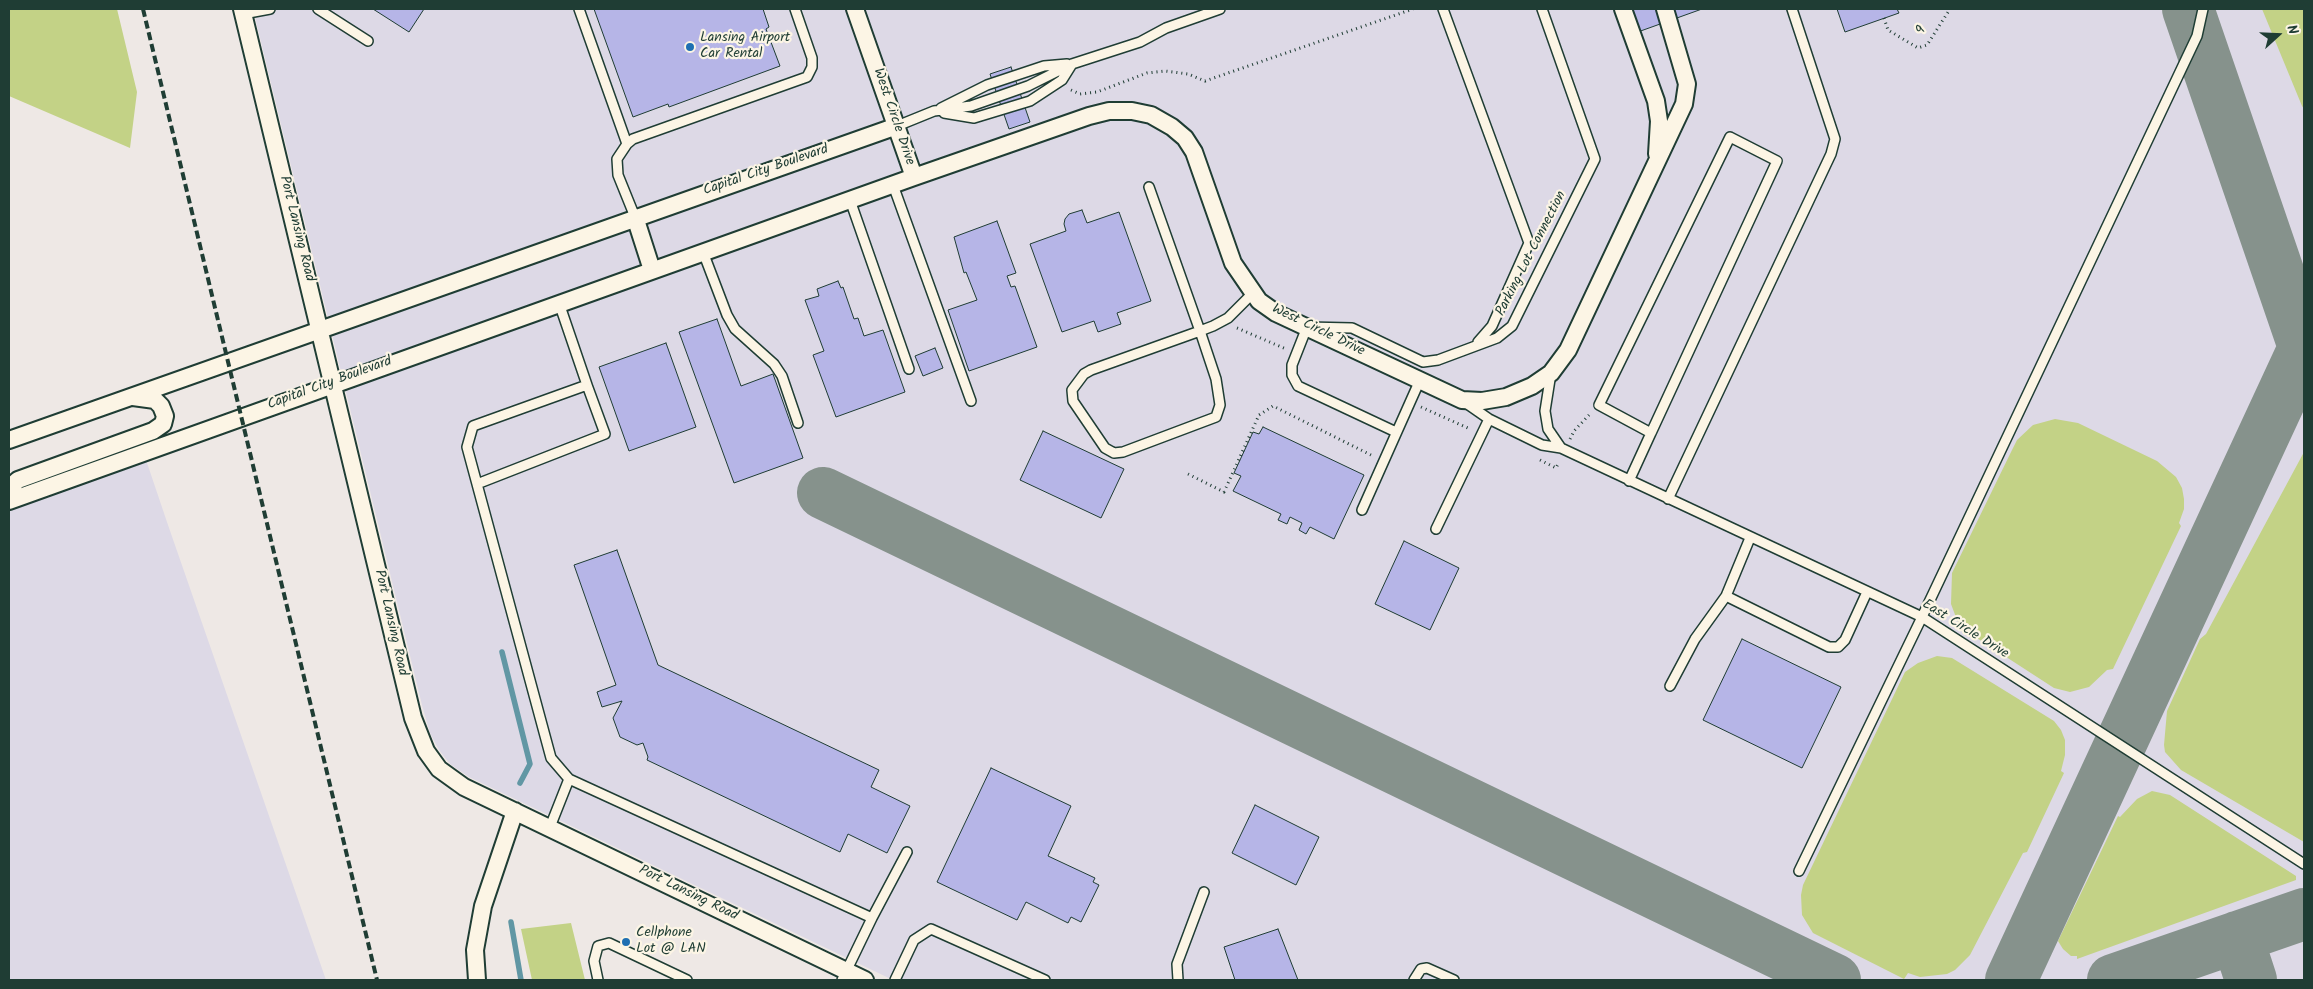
<!DOCTYPE html>
<style>
body{margin:0}
#map{position:relative;width:2313px;height:989px;overflow:hidden;background:#eee8e5;font-family:Kalam,sans-serif}
canvas{display:block}
.frame{position:absolute;inset:0;border:10px solid #1f3d34;pointer-events:none}
.north{position:absolute;left:2253px;top:10px;width:50px;height:50px;-webkit-text-stroke:4px #fcf5e5;paint-order:stroke;rotate:70deg;font-size:14px;font-weight:700;line-height:20px;text-align:center;color:#1f3d34}
.north::after{content:'';display:block;margin:auto;width:18px;height:22px;background:#1f3d34;clip-path:polygon(50% 0,100% 100%,50% 72%,0 100%)}
</style>
<div id="map">
<canvas width="2313" height="989"></canvas>
<div class="frame"></div>
<div class="north">N</div>
</div>
<script>
const c = document.querySelector('canvas').getContext('2d');
c.lineJoin = 'round';
function fill(path, color) { c.fillStyle = color; c.fill(path, 'evenodd'); }
const toPath = rows => new Path2D(rows.map(r => 'M' + r).join(''));
function trace(path, color, width, dash) { c.strokeStyle = color; c.lineWidth = width; c.lineCap = dash ? 'butt' : 'round'; c.setLineDash(dash || []); c.stroke(path); }
function label(font, color, halo, rows, align = 'center') {
  c.font = font + ' Kalam,sans-serif'; c.lineWidth = 4.5; c.setLineDash([]); c.textBaseline = 'middle'; c.strokeStyle = halo; c.fillStyle = color; for (const [text, x, y, turn = 0] of rows) {
    c.save(); c.translate(x, y); c.rotate((+turn || 0) * Math.PI / 180); c.textAlign = isNaN(turn) ? turn : align; if (halo) c.strokeText(text, 0, 0); c.fillText(text, 0, 0); c.restore();
  }
}
fill(toPath([
 [253,9,2304,9,2304,980,893,980,469,777,450,764,439,750,430,733,422,705],
 [143,451,168,525,326,980,9,980,9,495]
]), '#ddd9e6');
fill(toPath([
 [9,9,117,9,137,92,130,148,9,96],
 [2262,9,2304,9,2304,109,2302,106],
 [2055,419,2078,423,2157,461,2176,477,2182,488,2184,499,2184,509,2179,523,2181,526,2113,669,2107,670,2089,687,2070,692,2054,688,1963,629,1957,620,1951,604,1952,573,2012,450,2017,440,2033,425],
 [2304,452,2304,842,2181,770,2165,752,2164,745,2167,711,2200,639,2206,634],
 [1937,656,1952,658,2054,721,2061,730,2065,740,2065,755,2061,771,2064,773,2027,852,2023,853,1970,955,1955,970,1947,974,1920,977,1908,973,1904,979,1813,933,1802,915,1801,895,1803,885,1905,672,1918,663],
 [2152,791,2170,795,2296,876,2296,880,2077,959,2077,956,2071,956,2063,949,2058,941,2118,816,2120,817,2137,799],
 [571,923,585,980,532,980,521,929]
]), '#c3d286');
trace(toPath([
 [502,652,530,764,520,783],
 [511,922,521,980]
]), '#6197a4', 5.5);
trace(toPath([
 [2188,9,2304,347],
 [823,493,1835,980],
 [2237,937,2251,980],
 [2011,980,2304,348],
 [2113,980,2304,914]
]), '#86928c', 52);
const building = toPath([
 [373,9,424,9,409,32,373,9],
 [594,9,763,9,769,27,766,29,780,66,669,107,668,104,633,117,594,9],
 [1626,9,1702,9,1635,33,1626,9],
 [1837,9,1897,9,1899,13,1845,32,1837,9],
 [1011,67,1030,122,1009,129,990,74,1011,67],
 [1082,210,1087,223,1119,212,1151,301,1117,313,1121,324,1098,332,1094,321,1062,332,1030,244,1066,231,1064,224,1065,219,1069,214,1082,210],
 [997,221,1016,273,1007,276,1011,287,1015,286,1037,347,969,371,948,310,977,300,966,272,964,273,954,237,997,221],
 [838,281,841,288,843,287,854,319,858,318,864,336,883,330,905,392,836,417,813,355,824,351,805,300,819,296,817,289,838,281],
 [717,319,741,386,773,374,803,458,734,483,679,332,717,319],
 [666,343,696,427,629,451,599,367,666,343],
 [935,348,943,368,923,376,915,356,935,348],
 [1263,427,1364,475,1334,539,1310,527,1306,534,1299,530,1302,523,1290,517,1287,524,1278,520,1281,514,1233,491,1241,476,1234,473,1253,432,1259,434,1263,427],
 [1043,431,1124,469,1101,518,1020,480,1043,431],
 [1404,541,1459,568,1430,630,1375,604,1404,541],
 [617,550,658,665,879,770,871,787,910,806,887,853,848,834,840,852,647,760,648,757,643,743,637,745,620,737,613,718,622,701,602,707,597,692,616,685,574,565,617,550],
 [1742,639,1841,687,1802,768,1703,720,1742,639],
 [991,768,1071,806,1048,856,1095,878,1093,882,1099,885,1081,922,1071,917,1068,923,1026,902,1017,920,937,882,991,768],
 [1255,805,1319,837,1296,885,1232,853,1255,805],
 [1278,929,1298,980,1235,980,1224,947,1278,929]
]);
fill(building, '#b6b5e7');
trace(building, '#1f3d34', 1);
const lane = toPath([
 [318,9,368,41],
 [579,9,627,144],
 [1443,9,1529,243,1492,326,1478,342],
 [243,14,270,9],
 [941,108,987,85,1044,66,1067,64],
 [944,113,974,118,1030,101,1062,80,1072,64],
 [897,126,934,111,971,106,1028,86,1072,64,1140,42,1166,28,1220,9],
 [893,185,971,401],
 [1149,187,1200,331,1216,379,1220,405,1216,417,1123,452,1114,453,1105,448,1073,401,1072,390,1084,374,1091,370,1200,331,1213,326,1228,318,1253,293],
 [850,200,909,369],
 [635,217,618,175,617,159,627,144,633,139,807,77,812,67,812,58,795,9],
 [703,252,727,315,735,329,774,364,782,376,798,423],
 [559,303,587,385],
 [1551,373,1545,411,1548,429,1561,448],
 [1466,403,1489,419,1542,445,1561,448,1922,617,2304,864],
 [1396,432,1298,386,1292,375,1292,365,1307,327,1352,328,1423,362,1438,360,1497,338,1512,326,1595,159,1542,9],
 [1629,481,1651,433,1599,405,1730,137,1777,161,1651,433],
 [477,484,605,434,587,385,473,426,467,447,551,758,569,779,550,827],
 [1668,499,1831,154,1835,139,1792,9],
 [1362,510,1420,380],
 [1436,529,1489,419],
 [1726,596,1829,647,1838,647,1845,640,1867,592],
 [1670,686,1695,639,1726,596,1750,538],
 [569,779,872,918,907,852],
 [1799,871,1922,617,2197,36,2203,9],
 [598,980,594,961,598,946,609,943,687,980],
 [842,980,872,918],
 [895,980,914,940,931,929,1045,980],
 [1178,980,1177,964,1204,892],
 [1414,980,1421,969,1427,968,1454,980]
]);
const street = toPath([
 [242,9,413,718,426,751,439,769,464,787,865,980],
 [855,9,914,177],
 [1623,9,1656,101,1659,121,1657,154],
 [635,217,652,270],
 [9,440,897,126],
 [9,488,18,480,153,431,163,424,165,416,161,406,155,400,133,397],
 [9,501,914,177,1089,116,1109,111,1132,111,1151,115,1172,127,1185,138,1194,152,1233,263,1259,301,1276,313,1462,400,1482,401,1506,397,1532,386,1551,373,1568,350,1684,104,1687,84,1665,9],
 [477,980,475,950,483,906,515,811]
]);
trace(lane, '#1f3d34', 12);
trace(street, '#1f3d34', 20);
trace(toPath([
 [1884,18,1888,30,1918,48,1927,45,1950,9],
 [1071,90,1080,94,1097,92,1147,73,1165,71,1188,74,1205,81,1413,9],
 [1237,328,1286,349],
 [1421,407,1470,429],
 [1570,439,1574,431,1589,415],
 [1540,460,1556,468,1559,462],
 [1188,474,1224,492,1259,415,1273,406,1371,455]
]), '#1f3d34', 3, [1, 4]);
trace(lane, '#fcf5e5', 9);
trace(street, '#fcf5e5', 16);
trace(toPath([
 [143,9,377,980]
]), '#1f3d34', 4, [8, 4]);
for (const [x, y, r, color] of [
 [690,47,5,"#1f6fb2"],
 [626,942,5,"#1f6fb2"]
]) { const dot = new Path2D(); dot.arc(x, y, r, 0, 2 * Math.PI); c.fillStyle = color; c.fill(dot); trace(dot, '#fcf5e5', 2); }
label('14px', '#1f3d34', '#fcf5e5', [
 ["9",1922,31,-53],
 ["West Circle Drive",893,117,71],
 ["Capital City Boulevard",766,171,-19],
 ["Port Lansing Road",296,229,76],
 ["Parking Lot Connection",1532,254,-63],
 ["West Circle Drive",1318,331,26],
 ["Capital City Boulevard",330,384,-20],
 ["Port Lansing Road",390,623,77],
 ["East Circle Drive",1965,630,32],
 ["Port Lansing Road",688,894,26]
]);
label('14px', '#1f3d34', '#fcf5e5', [
 ["Lansing Airport",700,39],
 ["Car Rental",700,55],
 ["Cellphone",636,934],
 ["Lot @ LAN",636,950]
], 'left');
</script>
